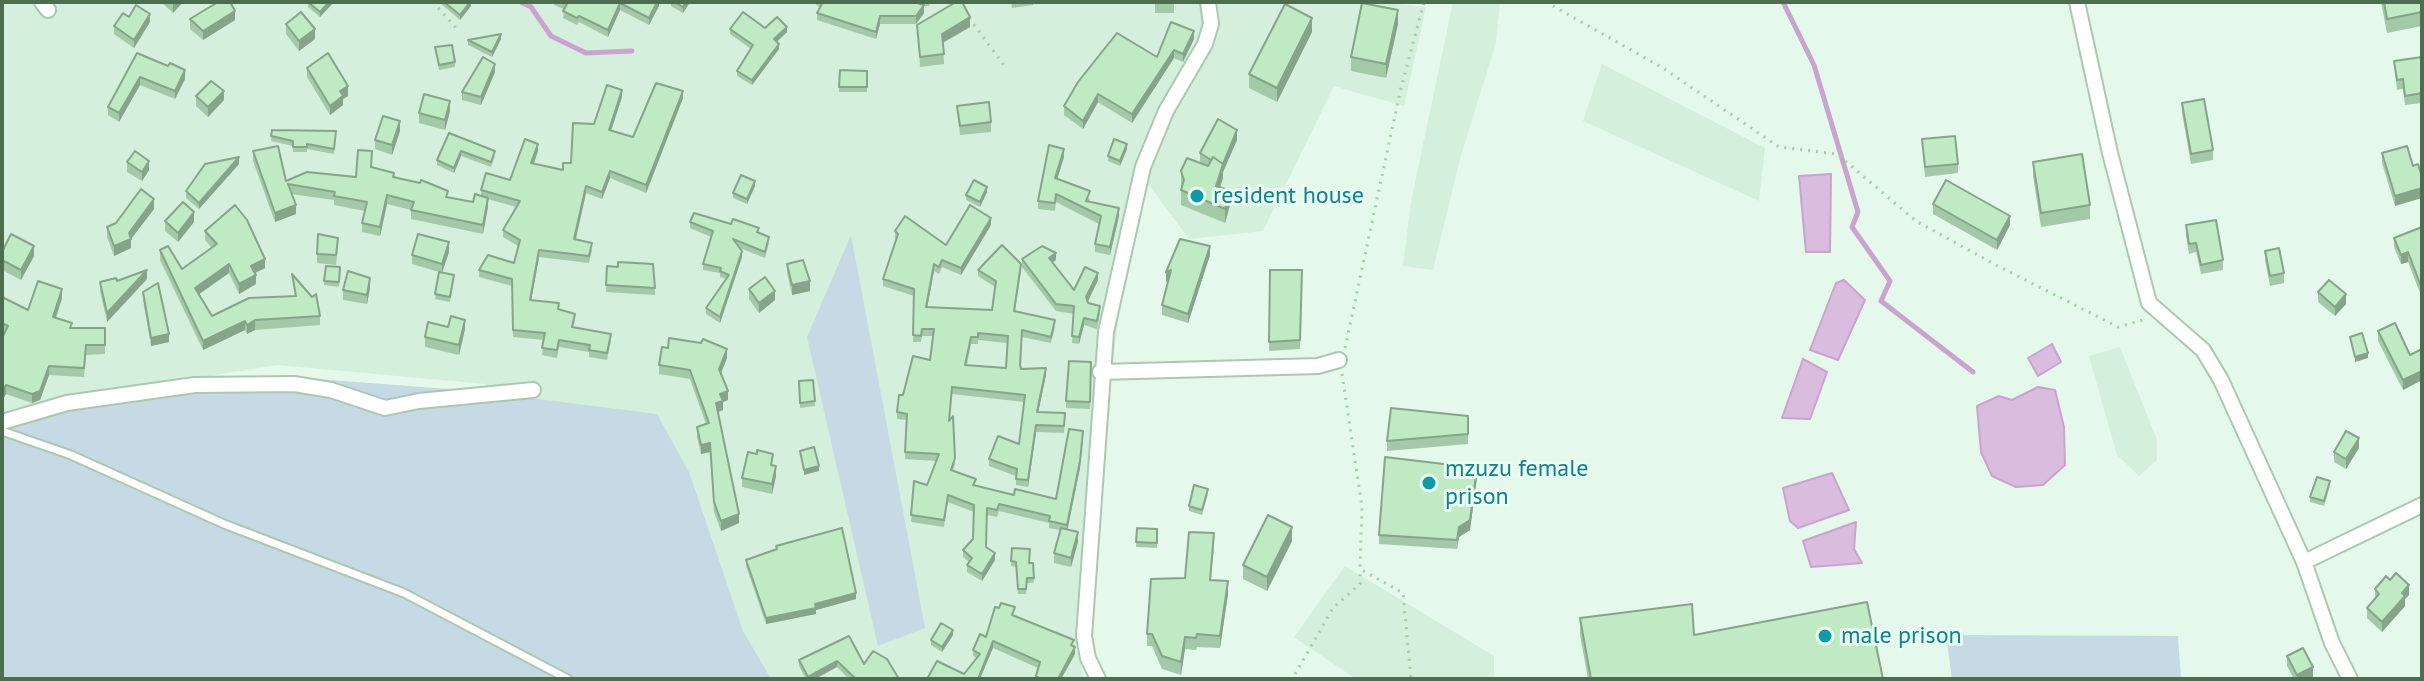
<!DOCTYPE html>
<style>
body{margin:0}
#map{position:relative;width:2424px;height:681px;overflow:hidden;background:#e4f9eb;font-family:"PT Sans",sans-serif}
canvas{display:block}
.frame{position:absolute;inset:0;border:4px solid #4d6d50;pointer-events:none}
</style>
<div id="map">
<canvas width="2424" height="681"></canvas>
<div class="frame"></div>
</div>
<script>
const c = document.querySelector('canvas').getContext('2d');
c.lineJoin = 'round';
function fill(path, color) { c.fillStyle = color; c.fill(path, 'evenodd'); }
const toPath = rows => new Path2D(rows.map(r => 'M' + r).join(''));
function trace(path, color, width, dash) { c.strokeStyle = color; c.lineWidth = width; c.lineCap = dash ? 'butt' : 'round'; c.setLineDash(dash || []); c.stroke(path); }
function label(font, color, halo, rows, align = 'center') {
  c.font = font + ' "PT Sans",sans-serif'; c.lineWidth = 6; c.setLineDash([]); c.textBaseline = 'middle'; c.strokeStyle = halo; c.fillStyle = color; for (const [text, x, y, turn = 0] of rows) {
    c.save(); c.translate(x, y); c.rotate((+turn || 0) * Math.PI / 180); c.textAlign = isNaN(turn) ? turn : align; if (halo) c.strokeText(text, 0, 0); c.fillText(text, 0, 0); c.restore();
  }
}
fill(toPath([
 [2,2,1379,2,1426,7,1404,106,1334,86,1263,231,1189,239,1137,169,1079,636,1083,679,705,679,552,506,485,384,277,365,58,401,2,420],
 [1453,2,1500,2,1496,43,1461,155,1433,270,1403,266,1411,202],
 [1602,64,1765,148,1759,201,1583,121],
 [2120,347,2157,440,2157,460,2139,476,2117,455,2089,356],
 [1345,566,1494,656,1494,679,1356,679,1294,637]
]), '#d4efdb');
fill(toPath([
 [851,235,925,628,878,646,807,337],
 [277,376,475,391,657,414,689,472,743,631,771,679,2,679,2,426,62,410],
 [1946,635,2178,636,2181,679,1952,679]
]), '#c5dae4');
const water = toPath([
 [1831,174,1830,252,1806,252,1799,176,1831,174],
 [1844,280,1865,300,1838,360,1810,350,1836,283,1844,280],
 [2052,344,2061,362,2038,376,2028,358,2052,344],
 [1803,359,1827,372,1810,419,1782,418,1803,359],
 [2038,387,2055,390,2064,427,2065,465,2043,485,2016,487,1992,476,1981,452,1977,406,1999,396,2012,400,2038,387],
 [1832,473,1849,510,1798,528,1790,521,1783,488,1832,473],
 [1856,522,1854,549,1862,563,1811,567,1803,541,1856,522]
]);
fill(water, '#dabcdf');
trace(water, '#caa3cf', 2);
trace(toPath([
 [521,2,531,7,551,36,586,53,632,51],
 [1783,2,1814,65,1858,212,1852,227,1890,281,1881,301,1973,372]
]), '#caa3cf', 5);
const lane = toPath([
 [2,431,71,455,224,524,404,593,568,679]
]);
const street = toPath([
 [42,2,48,10],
 [2077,2,2110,153,2149,303,2203,350,2221,380,2304,562,2332,643,2350,679],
 [1100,372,1318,366,1339,360],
 [2,422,67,403,195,385,294,384,331,390,385,408,419,401,533,390],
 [2304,562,2422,505],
 [1098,679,1088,658,1084,636,1106,332,1143,167,1166,111,1205,44,1211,24,1208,2]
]);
trace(lane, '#acc8b1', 11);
trace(street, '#acc8b1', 18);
trace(toPath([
 [433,2,457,29],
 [1546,2,1663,68,1779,147,1837,154,1916,221,1996,265,2118,327,2143,320],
 [969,18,1006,68],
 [1345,348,1400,92,1424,2],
 [1342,374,1362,507,1360,569,1403,593,1411,679],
 [1295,674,1333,608,1360,584,1360,569]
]), '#a3cea8', 3, [2, 6]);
trace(lane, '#fff', 7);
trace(street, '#fff', 14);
fill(toPath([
 [161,2,183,2,173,13],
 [308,2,334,2,320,17,308,7],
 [439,2,471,2,471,6,460,20],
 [554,2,659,2,659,6,649,25,620,10,608,37,579,22,577,25,563,18,564,9,554,5],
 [671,2,690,2,683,13,671,6],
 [813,2,914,2,922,5,918,2,931,2,929,6,924,6,924,13,916,24,880,24,876,39,817,20,817,13,820,8],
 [1011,2,1033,2,1033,5,1012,8],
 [1155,2,1174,2,1174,13,1155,13],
 [2381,2,2422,2,2422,26,2387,33],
 [129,17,150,22,134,48,114,34,114,26],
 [190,19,235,20,203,40,190,29],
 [286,24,315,39,299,51,286,34],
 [1398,24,1386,78,1351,71,1351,57],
 [917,25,970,27,943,43,944,64,920,67],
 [765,28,787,32,777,42,779,49,752,85,737,76,737,71,751,49,730,34,730,29],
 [1312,32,1277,102,1249,88,1249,74],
 [501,39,492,57,468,45,468,40],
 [1194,39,1183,62,1174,58,1132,123,1098,102,1083,129,1064,115,1064,106],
 [435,47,455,62,455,67,439,70],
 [137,53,185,79,175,99,140,85,119,122,108,115,108,107],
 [2422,57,2422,103,2405,105,2403,89,2397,90,2394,61],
 [307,68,348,96,343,99,343,105,330,115,307,77],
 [840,70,867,71,867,92,839,92],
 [495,72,481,105,462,100,462,92],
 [196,96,224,100,208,117,196,106],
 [622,97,611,130,633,137,683,98,646,193,610,178,602,199,586,193,576,239,592,250,589,263,539,257,531,300,559,310,575,321,573,327,611,341,607,360,589,357,589,352,559,347,557,358,542,355,544,340,513,337,512,286,479,277,479,270,514,263,518,246,503,237,503,230,516,207,488,199,488,207,483,234,411,219,411,210,387,204,380,236,362,232,362,223,365,211,334,205,334,200,291,194,296,214,275,222,253,161,253,151,286,181,356,177,372,167,448,197,473,202,481,196,481,190,510,180,538,151,534,164,563,170,571,163,594,124],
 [2182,103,2213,150,2213,160,2191,164,2182,113],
 [957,106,991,122,991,132,960,135],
 [450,111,445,130,419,123,419,113],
 [272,130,336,131,334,154,307,149,307,152,293,152,293,146,271,141],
 [400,131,392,155,375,149,375,140],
 [449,133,495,156,491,167,461,156,454,173,437,165,437,160],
 [1922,139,1958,164,1958,173,1925,177],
 [1237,140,1223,172,1223,178,1220,187,1230,205,1225,223,1181,205,1181,171,1200,163,1200,153],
 [2407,146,2395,206,2382,163,2382,153],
 [1127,149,1120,166,1108,161,1108,156],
 [1064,157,1057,179,1090,199,1089,202,1119,216,1110,255,1095,252,1095,244,1099,224,1056,202,1055,211,1038,209,1038,201],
 [127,162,149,170,142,181,127,172],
 [2033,162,2090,205,2090,219,2041,227,2033,176],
 [239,164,199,209,186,198,186,191],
 [755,186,747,204,733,198,733,193],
 [987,192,980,207,966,200,966,195],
 [1933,204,2010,225,1997,250,1933,214],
 [154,209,131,239,131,248,114,256,107,237,107,227],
 [165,221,194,222,178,242,165,231],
 [690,222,759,232,769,243,765,258,740,248,742,257,720,323,706,314,706,308,726,279,720,277,720,273,703,270,703,264,711,237,690,228],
 [991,225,961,275,942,267,939,274,934,271,927,307,992,310,995,287,978,276,978,270,1021,271,1015,312,1055,327,1051,343,1022,337,1021,369,1046,375,1038,412,1065,413,1064,433,1036,432,1028,487,1016,485,1016,476,989,466,989,459,1019,444,1024,402,952,394,950,420,955,465,953,470,976,486,1014,495,1056,499,1080,468,1067,530,1078,542,1071,567,1054,563,1054,553,1060,530,1049,528,1049,523,999,511,997,517,987,515,986,547,995,560,982,581,967,572,967,565,969,562,963,557,963,550,973,539,974,512,948,502,944,527,911,522,914,481,927,485,936,461,905,459,906,420,897,419,897,412,903,395,930,360,933,336,922,336,921,342,913,342,914,296,883,286,883,279,896,239,895,238,895,231,946,245],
 [978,340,1007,343,1006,368,967,365,971,344,978,344],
 [2186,225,2223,260,2223,270,2201,274,2196,252,2189,254,2186,235],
 [2422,227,2422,298,2408,262,2401,264,2394,247,2394,238],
 [205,231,265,268,255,273,256,284,239,294,229,273,199,294,212,316,295,296,292,274,320,316,320,325,255,330,247,334,245,330,203,350,160,260,160,250,182,269,212,248,205,240],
 [338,248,336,265,317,263,317,254],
 [2265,251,2284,273,2284,283,2270,286,2265,260],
 [449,252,442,272,454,280,450,302,435,299,439,272,412,264,412,255],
 [1210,255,1188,323,1162,315,1162,305,1169,281,1166,282],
 [34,256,21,280,2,270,2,260],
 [1022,259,1056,260,1052,263,1074,290,1098,280,1088,301,1100,313,1097,329,1084,325,1079,344,1072,343,1074,314,1056,311,1022,267],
 [787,264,810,291,792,295,787,273],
 [326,266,340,267,339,287,324,285],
 [607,266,655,288,655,295,606,292],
 [1270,270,1302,270,1300,349,1269,351],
 [147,279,107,322,100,291,100,282],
 [370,288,367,304,343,300,343,290],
 [749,289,775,300,759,313,749,299],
 [143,292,169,342,151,346,143,300],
 [2318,292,2346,304,2335,316,2318,302],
 [2,297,28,310,62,298,56,318,72,328,105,328,105,354,86,355,84,377,49,375,40,400,32,403,6,394,2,401,2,338,4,333,2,332],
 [448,327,465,329,459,355,425,347,425,337],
 [2378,331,2410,355,2422,349,2422,380,2403,390,2378,341],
 [727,358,721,373,728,400,723,402,723,410,717,412,739,523,721,531,714,512,710,452,701,454,697,437,697,427,706,424,690,379,659,374,659,365],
 [1091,362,1090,409,1066,408,1066,401],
 [813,380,815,406,800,408,799,381],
 [1468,416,1468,444,1387,451,1387,441],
 [2359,448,2346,469,2334,462,2334,452],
 [773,466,776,476,772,494,742,487,742,478],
 [1477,477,1470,530,1459,537,1457,549,1379,544,1379,535],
 [2330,486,2324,506,2310,502,2310,497],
 [1208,494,1202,515,1189,511,1189,506],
 [1137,528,1157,529,1157,548,1136,547],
 [1292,541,1267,591,1243,579,1243,565],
 [776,546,856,599,816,610,816,614,766,624,746,566,746,560,776,550],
 [1214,546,1211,580,1228,594,1220,648,1197,647,1196,650,1185,649,1181,675,1162,669,1152,646,1147,646,1147,634,1185,578],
 [1012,548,1029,563,1033,563,1034,583,1027,583,1026,594,1018,594,1016,567,1011,566],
 [2375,589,2409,595,2405,599,2405,606,2382,632,2367,618,2367,608,2375,599],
 [1015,614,1014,616,1074,646,1075,654,1061,679,1036,679,1038,668,993,648,964,674,976,658,973,656,973,650,986,637],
 [1580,618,1694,635,1883,679,1588,679,1580,635],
 [953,635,942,652,931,645,931,640],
 [849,636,864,664,899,679,849,679,837,667,815,679,806,679,799,666,799,660],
 [2287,656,2313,677,2308,679,2294,679,2287,666]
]), '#a4c9a9');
fill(toPath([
 [175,2,183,2,173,13,173,4],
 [329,2,334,2,320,17,320,12],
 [470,2,471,6,460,20,460,15],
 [657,2,659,2,659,6,649,25,649,18],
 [686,2,690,2,683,13,683,7],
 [620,3,620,10,608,37,608,30],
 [924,5,924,13,916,24,916,16],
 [1398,10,1398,24,1386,78,1386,64],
 [235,11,235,20,203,40,203,31],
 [150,14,150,22,134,48,134,40],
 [880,16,880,24,876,39,876,32],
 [970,17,970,27,942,43,942,34],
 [1312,18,1312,32,1277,102,1277,88],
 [787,27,787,32,774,44,774,39],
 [315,29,315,39,299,51,299,41],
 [1194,31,1194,39,1183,62,1183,54],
 [501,34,501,39,492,57,492,52],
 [779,44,779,49,752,85,752,80],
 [1174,50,1174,58,1132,123,1132,114],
 [495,64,495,72,481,105,481,97],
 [185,70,185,79,175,99,175,91],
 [140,77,140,85,119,122,119,113],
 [348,86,348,96,343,99,343,105,330,115,330,106,340,91],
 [622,90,622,97,609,137,609,130],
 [224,91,224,100,208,117,208,107],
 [683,91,683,98,646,193,646,185],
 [1098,94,1098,102,1083,129,1083,121],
 [450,101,450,111,445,130,445,120],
 [400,121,400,131,392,155,392,145],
 [1237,130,1237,140,1223,172,1223,178,1216,200,1216,186,1222,166],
 [538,144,538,151,531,170,531,163],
 [1127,144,1127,149,1120,166,1120,161],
 [1064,149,1064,157,1055,186,1055,178],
 [461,151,461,156,454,173,454,168],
 [239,157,239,164,199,209,199,203],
 [149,161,149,170,142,181,142,172],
 [610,171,610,178,602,199,602,192],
 [755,181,755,186,747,204,747,199],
 [586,186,586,193,574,246,574,239],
 [987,187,987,192,980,207,980,202],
 [2422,188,2422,198,2395,206,2395,196],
 [1230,191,1230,205,1225,223,1225,209],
 [387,195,387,204,380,236,380,227],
 [488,198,488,207,483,234,483,225],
 [154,199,154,209,131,239,131,248,114,256,114,246,129,233],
 [296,205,296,214,275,222,275,213],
 [1119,208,1119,216,1110,255,1110,247],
 [194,212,194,222,178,242,178,233],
 [2010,216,2010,225,1997,250,1997,240],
 [991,218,991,225,961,275,961,268],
 [449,242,449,252,442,273,442,264],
 [34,246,34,256,21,280,21,270],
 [1210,246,1210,255,1188,323,1188,314],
 [539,250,539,257,530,307,530,300],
 [742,251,742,257,720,323,720,317],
 [2408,252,2408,262,2401,264,2401,255],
 [1056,253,1056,260,1049,265,1049,258],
 [265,259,265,268,251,275,251,266],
 [229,264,229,273,195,297,195,288],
 [934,264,934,271,926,314,926,307],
 [147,270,147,279,107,322,107,313],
 [1171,270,1171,280,1166,282,1166,272],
 [1098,273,1098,280,1086,305,1086,297],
 [256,275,256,284,239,294,239,284],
 [370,278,370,288,367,304,367,295],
 [810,281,810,291,792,295,792,285],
 [62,289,62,298,53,326,53,317],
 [775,291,775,300,759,313,759,303],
 [2346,294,2346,304,2335,316,2335,307],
 [1084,318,1084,325,1079,344,1079,337],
 [255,320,255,330,247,334,247,325],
 [465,320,465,329,459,355,459,345],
 [245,321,245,330,203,350,203,341],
 [169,334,169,342,151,346,151,338],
 [727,349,727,358,719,378,719,369],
 [2368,353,2368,358,2355,362,2355,357],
 [49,366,49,375,40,400,32,403,32,394],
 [1046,368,1046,375,1037,418,1037,412],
 [2422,371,2422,380,2403,390,2403,380],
 [6,385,6,394,2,401,2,392],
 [728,391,728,400,723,402,723,410,716,413,716,403,720,394],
 [1036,425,1036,432,1028,487,1028,480],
 [1083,438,1080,468,1067,532,1067,525],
 [2359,438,2359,448,2346,469,2346,459],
 [710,443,710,452,701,454,701,445],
 [776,466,776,476,772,494,772,484],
 [819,466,819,471,804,475,804,470],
 [1477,468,1477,477,1470,530,1459,537,1457,549,1459,527],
 [739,514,739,523,721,531,721,521],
 [1292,527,1292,541,1267,591,1267,577],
 [1078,532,1078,542,1071,567,1071,558],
 [995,553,995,560,982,581,982,574],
 [1228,581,1228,594,1220,648,1220,636],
 [2409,585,2409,595,2405,599,2405,606,2382,632,2382,622,2402,593],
 [856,593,856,599,816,610,816,614,766,624,766,618],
 [953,630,953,635,942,652,942,647],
 [1185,637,1185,649,1181,675,1181,662],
 [993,641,993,648,980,679,978,679],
 [1075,647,1075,654,1061,679,1058,679],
 [837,661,837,667,815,679,808,679,808,677],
 [2313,667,2313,677,2308,679,2297,679,2297,675]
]), '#86a489');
const building = toPath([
 [218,2,230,2,235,11,203,31,190,19,218,2],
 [308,2,329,2,320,12,308,2],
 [444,2,470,2,460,15,444,2],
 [562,2,657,2,649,18,620,3,608,30,579,16,577,18,563,11,567,4,562,2],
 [675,2,686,2,683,7,675,2],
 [823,2,914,2,924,5,916,16,880,16,876,32,817,13,823,2],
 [956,2,962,2,970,17,942,34,944,54,920,57,917,25,956,2],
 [2384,2,2422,2,2422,12,2387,19,2384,2],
 [1362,3,1398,10,1386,64,1351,57,1362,3],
 [1285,4,1312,18,1277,88,1249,74,1285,4],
 [136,5,150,14,134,40,114,26,123,13,129,17,136,5],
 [301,12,315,29,299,41,286,24,301,12],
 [743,12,765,28,777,17,787,27,774,39,779,44,752,80,737,71,753,45,730,29,743,12],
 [1171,22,1194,31,1183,54,1174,50,1132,114,1098,94,1083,121,1064,106,1078,82,1117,33,1157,57,1171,22],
 [501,34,492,52,468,40,501,34],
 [452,45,455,62,439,65,435,47,452,45],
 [137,53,168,66,170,63,185,70,175,91,140,77,119,113,108,107,137,53],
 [328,53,348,86,340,91,343,96,330,106,307,68,328,53],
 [483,57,495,64,481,97,462,92,483,57],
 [2422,57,2422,93,2405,96,2403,79,2397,80,2394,61,2422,57],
 [840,70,867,71,867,87,839,87,840,70],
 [211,81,224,91,208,107,196,96,211,81],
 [656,83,683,91,646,185,610,171,602,192,586,186,574,239,592,243,589,256,539,250,530,300,559,303,558,309,575,314,572,327,611,334,607,353,589,350,590,345,559,340,557,350,542,348,545,333,513,330,512,279,479,270,488,255,514,263,520,240,503,230,520,201,481,190,486,173,510,180,525,139,538,144,531,163,563,170,563,163,571,163,573,123,594,124,607,85,622,90,609,130,633,137,656,83],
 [424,94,450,101,445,120,419,113,424,94],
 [2204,99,2213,150,2191,154,2182,103,2204,99],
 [989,102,991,122,960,126,957,106,989,102],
 [383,116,400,121,392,145,375,140,383,116],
 [1218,119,1237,130,1223,164,1213,157,1211,160,1200,153,1218,119],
 [272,130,336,131,334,149,307,144,307,147,293,147,293,141,271,136,272,130],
 [449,133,495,151,491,162,461,151,454,168,437,160,449,133],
 [1955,136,1958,164,1925,167,1922,139,1955,136],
 [1114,139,1127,144,1120,161,1108,156,1114,139],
 [1049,145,1064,149,1055,178,1090,191,1086,201,1119,208,1110,247,1095,244,1101,216,1056,194,1055,203,1038,201,1049,145],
 [278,146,286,181,307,172,356,177,358,150,372,151,371,167,394,173,393,177,420,183,421,180,448,191,446,197,473,202,475,194,488,198,483,225,411,210,414,202,387,195,380,227,362,223,367,202,334,196,335,192,288,184,296,205,275,213,253,151,278,146],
 [2407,146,2413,166,2418,164,2422,177,2422,188,2395,196,2382,153,2407,146],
 [135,151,149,161,142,172,127,162,135,151],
 [2082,154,2090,205,2041,213,2033,162,2082,154],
 [239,157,199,203,186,191,205,164,239,157],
 [1213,157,1223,164,1216,186,1230,191,1225,209,1181,190,1184,180,1181,171,1187,158,1208,166,1213,157],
 [741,175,755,181,747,199,733,193,741,175],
 [974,180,987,187,980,202,966,195,974,180],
 [1946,180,2010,216,1997,240,1933,204,1946,180],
 [141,189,154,199,129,233,131,239,114,246,107,227,116,223,141,189],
 [183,202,194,212,178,233,165,221,183,202],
 [235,205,247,220,265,259,251,266,256,275,239,284,229,264,195,288,212,316,249,298,296,296,292,274,312,297,316,294,320,316,255,320,247,325,245,321,203,341,160,250,168,246,182,269,217,244,205,231,235,205],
 [970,205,991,218,961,268,942,260,939,267,934,264,926,307,992,310,996,281,978,270,1002,245,1021,264,1014,311,1055,320,1051,337,1022,330,1020,365,1021,369,1046,368,1037,412,1065,413,1064,426,1036,425,1028,480,1016,479,1017,469,989,459,998,436,1019,444,1025,395,952,387,949,421,953,416,955,458,951,470,976,479,973,485,1014,495,1015,489,1056,499,1069,429,1083,431,1080,461,1067,525,1049,521,1050,516,999,504,997,510,987,508,986,547,995,553,982,574,967,565,972,558,963,550,973,539,974,505,948,495,944,520,911,515,914,481,927,485,939,454,905,452,907,414,897,412,899,395,903,395,913,356,930,360,934,329,922,329,921,336,913,335,914,289,883,279,898,234,895,231,905,216,946,245,970,205],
 [978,333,1008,336,1006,368,965,365,971,337,978,337,978,333],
 [694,213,731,224,733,219,759,228,757,232,769,237,765,252,733,239,742,251,720,317,706,308,729,275,720,271,721,268,703,264,713,231,690,222,694,213],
 [2216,220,2223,260,2201,265,2196,243,2189,244,2186,225,2216,220],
 [2422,227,2422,289,2408,252,2401,255,2394,238,2422,227],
 [11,234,34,246,21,270,2,260,2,252,11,234],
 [318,234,338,238,336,255,317,254,318,234],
 [418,234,449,242,442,264,412,255,418,234],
 [1180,239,1210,246,1188,314,1162,305,1171,270,1166,272,1180,239],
 [1042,246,1056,253,1049,258,1074,290,1085,267,1098,273,1086,297,1088,303,1100,306,1097,321,1084,318,1079,337,1072,336,1074,306,1056,304,1022,259,1042,246],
 [2279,248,2284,273,2270,276,2265,251,2279,248],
 [803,260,810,281,792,285,787,264,803,260],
 [618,262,653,264,655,288,606,285,607,266,618,267,618,262],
 [326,266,340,267,339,282,324,281,326,266],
 [147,270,107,313,100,282,116,278,117,281,147,270],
 [1270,270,1302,270,1300,340,1269,342,1270,270],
 [348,271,370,278,367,295,343,290,348,271],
 [439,272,454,275,450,297,435,294,439,272],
 [765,277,775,291,759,303,749,289,765,277],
 [2329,280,2346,294,2335,307,2318,292,2329,280],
 [38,281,62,289,53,317,72,323,70,328,105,328,105,345,86,345,84,368,49,366,40,391,32,394,6,385,2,392,2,338,8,326,2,323,2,297,28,310,38,281],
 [158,283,169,334,151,338,143,292,158,283],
 [451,316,465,320,459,345,425,337,428,322,448,327,451,316],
 [2395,323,2410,355,2422,349,2422,371,2403,380,2378,331,2395,323],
 [2362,333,2368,353,2355,357,2350,337,2362,333],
 [669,338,701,343,703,339,727,349,719,369,728,391,720,394,723,401,716,403,739,514,721,521,714,502,710,443,701,445,697,427,709,423,690,370,659,365,662,347,668,348,669,338],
 [1069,361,1091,362,1090,402,1066,401,1069,361],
 [813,380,815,401,800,403,799,381,813,380],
 [1391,408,1468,416,1468,434,1387,441,1391,408],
 [2346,431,2359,438,2346,459,2334,452,2346,431],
 [814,447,819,466,804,470,800,451,814,447],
 [757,450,773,454,771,465,776,466,772,484,742,478,748,452,757,454,757,450],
 [1385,457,1477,468,1470,520,1459,527,1457,540,1379,535,1385,457],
 [2317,477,2330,481,2324,501,2310,497,2317,477],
 [1194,485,1208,489,1202,510,1189,506,1194,485],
 [1268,515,1292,527,1267,577,1243,565,1268,515],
 [842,528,856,593,815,604,816,608,766,618,746,560,777,549,776,546,842,528],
 [1061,528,1078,532,1071,558,1054,553,1061,528],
 [1137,528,1157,529,1157,543,1136,542,1137,528],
 [1189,532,1214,533,1210,580,1228,581,1220,636,1197,634,1196,638,1185,637,1181,662,1162,656,1152,634,1147,634,1151,579,1185,578,1189,532],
 [1012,548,1030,549,1029,563,1033,563,1034,578,1027,578,1026,589,1018,589,1016,562,1011,561,1012,548],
 [2396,573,2409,585,2402,593,2405,596,2382,622,2367,608,2379,594,2375,589,2386,576,2390,580,2396,573],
 [1867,602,1883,679,1591,679,1580,618,1692,604,1694,635,1867,602],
 [1001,603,1015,607,1012,615,1074,640,1071,645,1075,647,1058,679,1038,679,1039,678,1036,676,1040,662,993,641,978,679,927,679,937,661,964,674,980,654,973,650,980,634,986,637,995,607,999,608,1001,603],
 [941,623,953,630,942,647,931,640,941,623],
 [849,636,864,664,873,651,887,659,899,679,856,679,837,661,808,677,799,660,849,636],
 [2303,648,2313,667,2297,675,2287,656,2303,648]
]);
fill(building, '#bfeac4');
trace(building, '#86a489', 2);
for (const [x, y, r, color] of [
 [1197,196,8,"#0f9aa8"],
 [1429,483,8,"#0f9aa8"],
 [1825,636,8,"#0f9aa8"]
]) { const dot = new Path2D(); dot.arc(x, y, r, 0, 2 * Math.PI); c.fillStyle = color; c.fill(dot); trace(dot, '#eafcf0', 3); }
label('24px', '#0d838f', '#eafcf0', [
 ["resident house",1213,196],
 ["mzuzu female",1445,469],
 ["prison",1445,497],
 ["male prison",1841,636]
], 'left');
</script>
